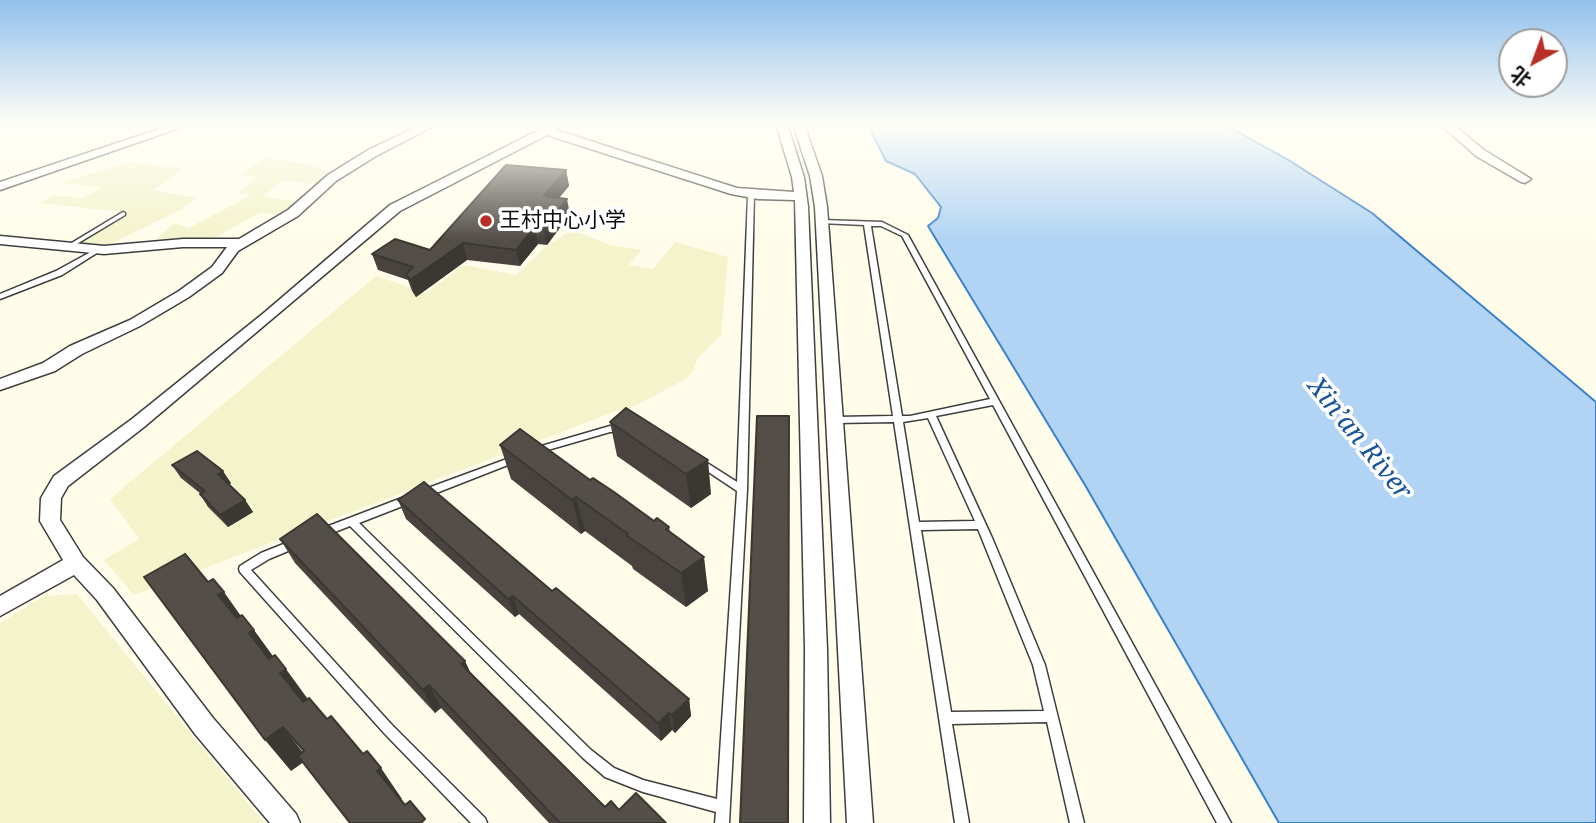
<!DOCTYPE html>
<meta charset="utf-8">
<style>
body{margin:0}
#map{position:relative;width:1596px;height:823px;overflow:hidden;background:#fffdea;font-family:"Noto Serif","Noto Sans SC",serif}
canvas{display:block}
.north{position:absolute;left:1498px;top:28px;width:70px;height:70px;box-sizing:border-box;background:#fff;border:2px solid #9d9d9d;border-radius:50%;rotate:221deg;font-size:19px;font-weight:700;line-height:28px;text-align:center;color:#0b0b0b}
.north::after{content:'';display:block;margin:auto;width:24px;height:32px;background:#b72f27;clip-path:polygon(50% 0,100% 100%,50% 72%,0 100%)}
</style>
<div id="map">
<canvas width="1596" height="823"></canvas>
<div class="north">北</div>
</div>
<script>
const c = document.querySelector('canvas').getContext('2d');
c.lineJoin = 'round';
function fill(path, color) { c.fillStyle = color; c.fill(path, 'evenodd'); }
const toPath = rows => new Path2D(rows.map(r => 'M' + r).join(''));
function trace(path, color, width, dash) { c.strokeStyle = color; c.lineWidth = width; c.lineCap = dash ? 'butt' : 'round'; c.setLineDash(dash || []); c.stroke(path); }
function label(font, color, halo, rows, align = 'center') {
  c.font = font + ' "Noto Serif","Noto Sans SC",serif'; c.lineWidth = 7; c.setLineDash([]); c.textBaseline = 'middle'; c.strokeStyle = halo; c.fillStyle = color; for (const [text, x, y, turn = 0] of rows) {
    c.save(); c.translate(x, y); c.rotate((+turn || 0) * Math.PI / 180); c.textAlign = isNaN(turn) ? turn : align; if (halo) c.strokeText(text, 0, 0); c.fillText(text, 0, 0); c.restore();
  }
}
fill(toPath([
 [264,158,297,162,334,173,320,185,284,180,263,196,301,203,282,216,261,212,214,238,156,239,174,223,189,228,251,195,239,193,257,177,239,175],
 [129,162,183,169,153,190,197,198,182,209,106,246,78,242,123,212,40,203,54,195,83,198,101,187,62,183],
 [571,230,611,245,641,250,629,265,653,269,675,242,728,257,721,335,697,359,694,370,686,379,627,410,619,410,134,595,104,560,139,539,110,499,376,276,427,293,463,265,516,275,542,250],
 [77,594,264,823,0,823,0,623,44,596]
]), '#f3f3cc');
const water = toPath([
 [867,124,1224,124,1290,161,1372,213,1596,402,1596,823,1279,823,1085,485,928,226,938,218,941,207,915,174,886,161,867,124]
]);
fill(water, '#b1d4f4');
trace(water, '#3981ca', 2);
const lane = toPath([
 [751,192,754,194,747,490,729,823,715,823,716,812,643,792,605,777,583,758,350,526,322,537,318,536,317,533,318,530,407,496,413,496,415,499,413,502,359,523,591,750,614,768,643,780,717,799,737,491,698,465,696,463,698,461,704,461,737,482,748,194,751,192],
 [123,212,125,213,125,215,70,248,66,248,65,247,123,212],
 [822,220,882,222,908,235,1231,823,1217,823,993,405,936,416,993,540,1045,665,1084,823,1070,823,1047,722,952,724,969,823,955,823,894,422,836,423,832,420,836,417,893,416,864,225,820,223,820,221,822,220],
 [871,226,881,226,902,236,990,399,910,416,902,416,871,226],
 [928,418,975,521,919,522,903,422,928,418],
 [978,529,1033,665,1044,711,951,712,921,530,978,529],
 [98,248,100,249,100,251,62,275,0,299,0,294,56,271,98,248],
 [610,426,622,426,626,429,622,432,610,432,534,454,529,451,531,449,610,426],
 [515,456,518,457,520,459,518,461,426,497,420,497,418,494,420,491,515,456],
 [296,539,300,540,301,543,300,546,269,559,251,570,392,725,485,818,487,823,471,823,384,733,240,572,239,569,240,566,261,553,296,539]
]);
const street = toPath([
 [174,124,191,124,0,190,0,182,174,124],
 [423,124,438,124,376,156,336,181,298,216,238,251,222,273,189,297,140,326,82,354,55,371,0,390,0,379,43,363,70,346,130,320,179,291,212,267,227,247,183,247,104,254,0,244,0,236,104,246,183,239,239,239,288,210,328,175,368,150,423,124],
 [551,124,565,124,556,130,737,188,794,192,792,177,776,124,787,124,804,177,808,207,827,649,830,823,804,823,805,649,795,200,758,199,731,194,547,135,400,211,144,427,68,486,61,498,60,520,83,557,113,588,213,718,296,814,300,823,270,823,195,734,97,600,74,575,0,616,0,596,63,560,40,521,41,498,54,476,132,419,265,312,390,205,551,124],
 [793,124,804,124,822,176,827,207,873,823,847,823,815,207,810,176,793,124],
 [1440,124,1452,124,1484,150,1531,179,1525,183,1521,182,1476,156,1440,124]
]);
trace(lane, '#3e3e3e', 3);
trace(street, '#3e3e3e', 3);
fill(lane, '#fff');
fill(street, '#fff');
fill(toPath([
 [566,170,569,186,559,198,570,214,547,245,538,244,520,266,467,260,416,297,412,291,408,280,378,270,372,254,430,250],
 [626,408,711,494,691,508,617,456,610,422],
 [500,445,590,480,654,521,669,527,670,532,708,591,686,607,633,569,632,566,585,531,581,534,511,479],
 [172,465,231,483,229,485,245,500,253,512,228,527,208,507,200,494,201,494,181,478],
 [398,500,552,591,689,699,691,716,675,733,672,730,661,741,519,614,515,617,406,519],
 [280,539,465,661,470,672,605,807,666,823,549,823,441,708,435,713,295,563]
]), '#48433e');
fill(toPath([
 [566,170,569,186,547,212,544,196],
 [567,199,570,214,547,245,543,229],
 [534,228,538,244,520,266,516,250],
 [463,243,467,260,416,297,410,280],
 [708,460,711,494,691,508,686,474],
 [223,471,231,483,226,486,218,474],
 [576,497,585,531,581,534,572,500],
 [245,500,253,512,228,527,220,515],
 [704,557,708,591,686,607,681,573],
 [224,592,248,626,243,629,218,595],
 [513,596,519,614,515,617,508,599],
 [254,630,278,663,273,667,249,633],
 [465,661,475,684,461,664],
 [286,669,310,702,304,706,280,673],
 [429,685,441,708,435,713,423,690],
 [689,699,691,716,675,733,672,715],
 [669,713,672,730,661,741,658,723],
 [283,727,308,759,291,771,265,740],
 [381,768,402,799,398,802,377,771]
]), '#3b3732');
const building = toPath([
 [506,165,566,170,544,196,567,199,543,229,534,228,516,250,463,243,410,280,406,274,413,267,372,254,395,239,430,250,506,165],
 [626,408,708,460,686,474,610,422,626,408],
 [757,416,789,416,788,823,740,823,757,416],
 [520,429,590,480,593,478,614,492,654,521,657,518,669,527,666,529,704,557,681,573,626,535,628,534,576,497,572,500,500,445,520,429],
 [197,451,223,471,218,474,245,500,220,515,200,494,205,491,172,465,197,451],
 [424,482,552,591,556,588,689,699,672,715,669,713,658,723,513,596,508,599,398,500,424,482],
 [317,514,465,661,461,664,605,807,611,801,619,810,636,793,666,823,560,823,429,685,423,690,280,539,317,514],
 [185,554,208,582,213,579,224,592,218,595,237,618,242,615,254,630,249,633,269,659,275,655,286,669,280,673,303,702,309,698,327,719,331,716,363,754,367,751,381,768,377,771,405,805,410,801,425,819,421,823,350,823,298,756,304,751,283,727,265,740,144,577,185,554]
]);
fill(building, '#544e48');
trace(building, '#3b3732', 2);
const sky = c.createLinearGradient(0, 0, 0, 239);
sky.addColorStop(0, '#92c1ed');
sky.addColorStop(0.52, '#fffef6');
sky.addColorStop(1, '#fffef600');
c.fillStyle = sky;
c.fillRect(0, 0, 1596, 239);
for (const [x, y, r, color] of [
 [486,221,7,"#b72f27"]
]) { const dot = new Path2D(); dot.arc(x, y, r, 0, 2 * Math.PI); c.fillStyle = color; c.fill(dot); trace(dot, '#fff', 2.5); }
label('21px', '#0b0b0b', '#fff', [
 ["王村中心小学",500,221]
], 'left');
label('italic 26px', '#195499', '#fff', [
 ["Xin’an River",1359,439,51]
]);
</script>
